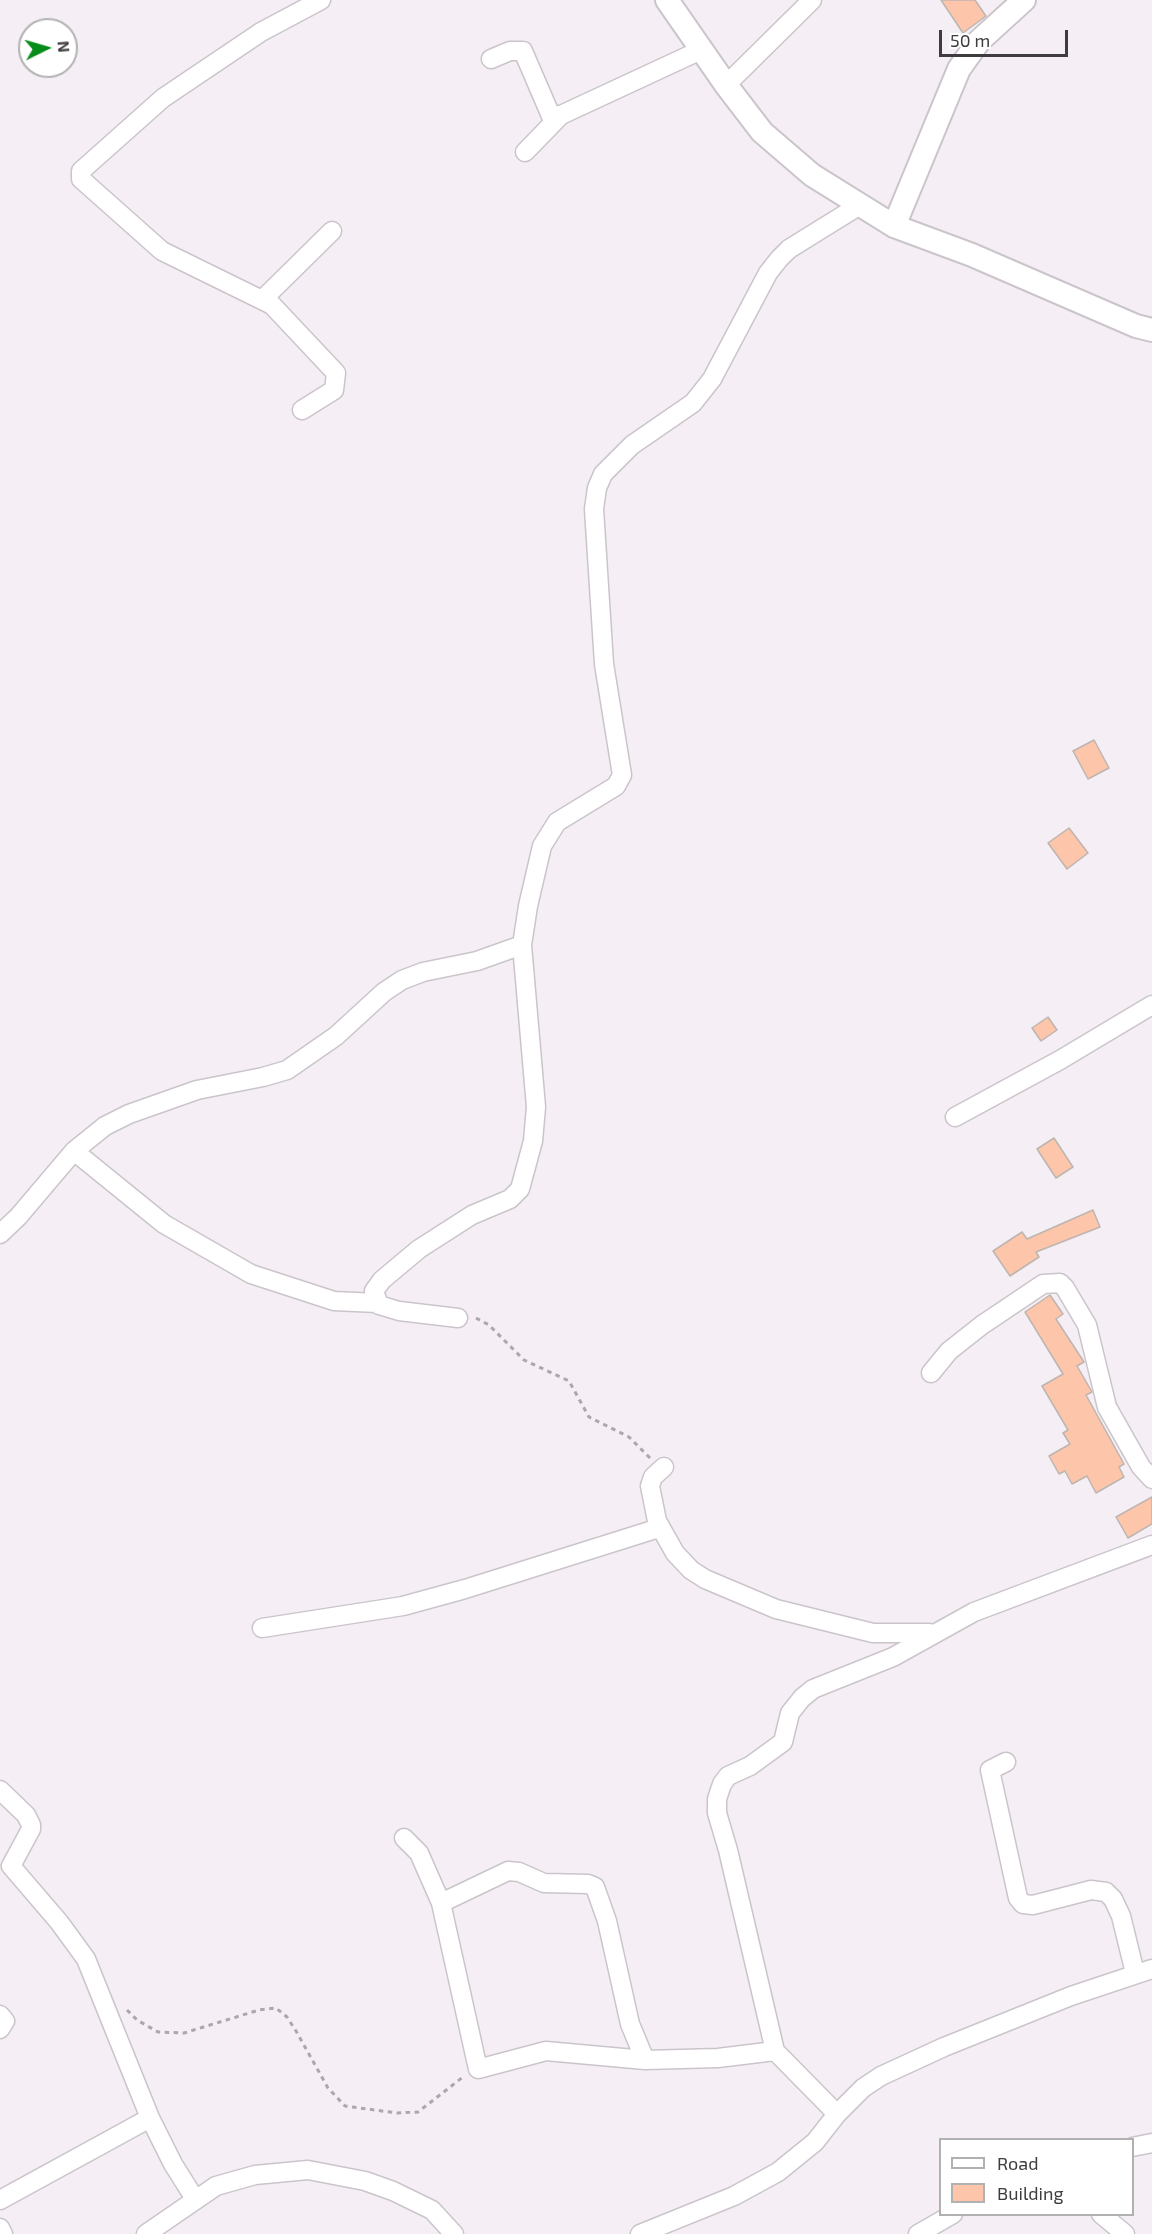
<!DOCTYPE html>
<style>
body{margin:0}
#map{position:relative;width:1152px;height:2234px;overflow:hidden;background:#f5eff5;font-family:"Exo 2",sans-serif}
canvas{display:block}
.legend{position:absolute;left:939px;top:2138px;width:195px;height:78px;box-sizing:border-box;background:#fff;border:2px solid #b2b1b2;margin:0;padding:8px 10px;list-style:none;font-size:18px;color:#3e3c3e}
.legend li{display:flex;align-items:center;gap:12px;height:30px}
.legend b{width:30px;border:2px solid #b2b1b2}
.north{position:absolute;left:18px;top:18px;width:60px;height:60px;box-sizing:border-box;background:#fff;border:2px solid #b2b1b2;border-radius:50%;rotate:85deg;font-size:16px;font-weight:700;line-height:24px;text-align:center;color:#3e3c3e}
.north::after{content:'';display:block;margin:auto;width:21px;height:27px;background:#068c1a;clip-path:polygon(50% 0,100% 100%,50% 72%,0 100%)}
.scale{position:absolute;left:939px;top:30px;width:129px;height:27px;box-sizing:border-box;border:3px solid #3e3c3e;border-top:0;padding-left:8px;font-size:18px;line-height:21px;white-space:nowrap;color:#3e3c3e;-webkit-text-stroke:4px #fff;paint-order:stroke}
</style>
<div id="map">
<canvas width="1152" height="2234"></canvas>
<ul class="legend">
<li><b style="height:8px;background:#fff"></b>Road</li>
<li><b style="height:16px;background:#fdc5a9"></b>Building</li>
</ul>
<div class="north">N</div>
<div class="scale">50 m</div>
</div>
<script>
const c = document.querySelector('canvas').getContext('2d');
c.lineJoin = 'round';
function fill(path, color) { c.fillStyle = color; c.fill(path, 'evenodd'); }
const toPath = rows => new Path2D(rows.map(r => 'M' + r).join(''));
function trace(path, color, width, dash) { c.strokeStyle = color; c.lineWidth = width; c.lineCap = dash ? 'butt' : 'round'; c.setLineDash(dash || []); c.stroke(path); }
const building = toPath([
 [941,0,975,0,986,16,963,33,941,0],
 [1094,740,1109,768,1088,779,1073,751,1094,740],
 [1069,828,1088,853,1067,869,1048,843,1069,828],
 [1048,1017,1057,1030,1041,1041,1032,1028,1048,1017],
 [1054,1138,1073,1167,1056,1178,1037,1149,1054,1138],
 [1093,1210,1100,1227,1036,1252,1039,1257,1010,1276,993,1251,1022,1232,1027,1239,1093,1210],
 [1050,1295,1063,1314,1056,1319,1084,1362,1077,1366,1092,1392,1086,1395,1124,1464,1119,1467,1124,1477,1096,1493,1087,1476,1072,1484,1065,1471,1059,1474,1049,1456,1070,1444,1063,1433,1068,1430,1042,1386,1063,1374,1025,1312,1050,1295],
 [1152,1497,1152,1524,1128,1538,1116,1517,1152,1497]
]);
fill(building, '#fdc5a9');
trace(building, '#bdb5b1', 1.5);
const minor = toPath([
 [491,59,510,51,523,51,551,116,561,115,701,50],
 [726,85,812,0],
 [525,152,561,115],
 [262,300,332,231],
 [302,410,334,390,336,373,272,305,162,251,81,179,81,171,163,98,261,32,321,0],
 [955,1117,1060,1060,1152,1005],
 [74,1151,164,1224,251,1274,334,1301,377,1303],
 [0,1234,18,1217,74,1151,105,1126,129,1114,197,1090,263,1077,287,1070,336,1036,384,992,402,980,423,972,477,961,522,945],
 [458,1318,399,1311,379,1305,374,1291,382,1280,419,1249,472,1215,510,1199,520,1189,533,1141,536,1107,522,945,528,906,542,846,557,822,616,786,622,775,604,664,594,509,597,488,603,474,632,445,693,403,712,379,768,273,779,259,789,249,860,205],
 [931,1373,949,1351,982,1325,1043,1284,1060,1283,1065,1288,1087,1325,1107,1407,1141,1467,1152,1479],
 [664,1467,653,1477,650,1486,657,1521,675,1553,691,1570,705,1579,776,1609,873,1633,930,1633],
 [262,1628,403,1606,465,1589,659,1528],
 [1006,1762,990,1770,1018,1898,1023,1904,1033,1905,1091,1890,1106,1892,1113,1899,1121,1916,1135,1973],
 [0,1790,26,1815,31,1825,31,1829,11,1866,59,1922,86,1959,150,2118,173,2164,195,2199],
 [404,1838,419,1853,441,1903,508,1871,519,1872,544,1883,588,1884,595,1887,607,1921,630,2024,645,2060],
 [441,1903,478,2069,546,2051,645,2060,718,2058,775,2051],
 [0,2015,5,2021,0,2029],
 [837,2114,775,2051,728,1850,717,1813,717,1799,722,1784,728,1776,750,1766,783,1742,790,1713,802,1698,813,1689,893,1657,974,1612,1152,1545],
 [1132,2147,1152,2143],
 [0,2200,150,2118],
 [1101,2214,1125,2234],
 [0,2228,3,2234],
 [146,2234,216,2186,255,2175,308,2170,365,2181,393,2191,432,2210,454,2234],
 [640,2234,734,2196,778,2172,815,2142,837,2114,863,2088,881,2076,944,2047,1071,1996,1152,1969],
 [918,2234,953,2214]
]);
const tertiary = toPath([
 [667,0,726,85,762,132,812,175,894,226,972,255,1136,326,1152,330],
 [894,226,959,69,979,41,1024,0]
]);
trace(minor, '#cbc5cb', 21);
trace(tertiary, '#cbc5cb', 26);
trace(toPath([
 [476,1318,489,1325,524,1360,569,1381,589,1417,629,1437,650,1458],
 [127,2010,137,2020,158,2032,184,2033,259,2010,276,2008,287,2017,296,2031,328,2088,345,2106,397,2113,418,2112,463,2077]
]), '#aba7ab', 3, [4.5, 4.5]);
trace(minor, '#fff', 18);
trace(tertiary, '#fff', 22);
</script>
